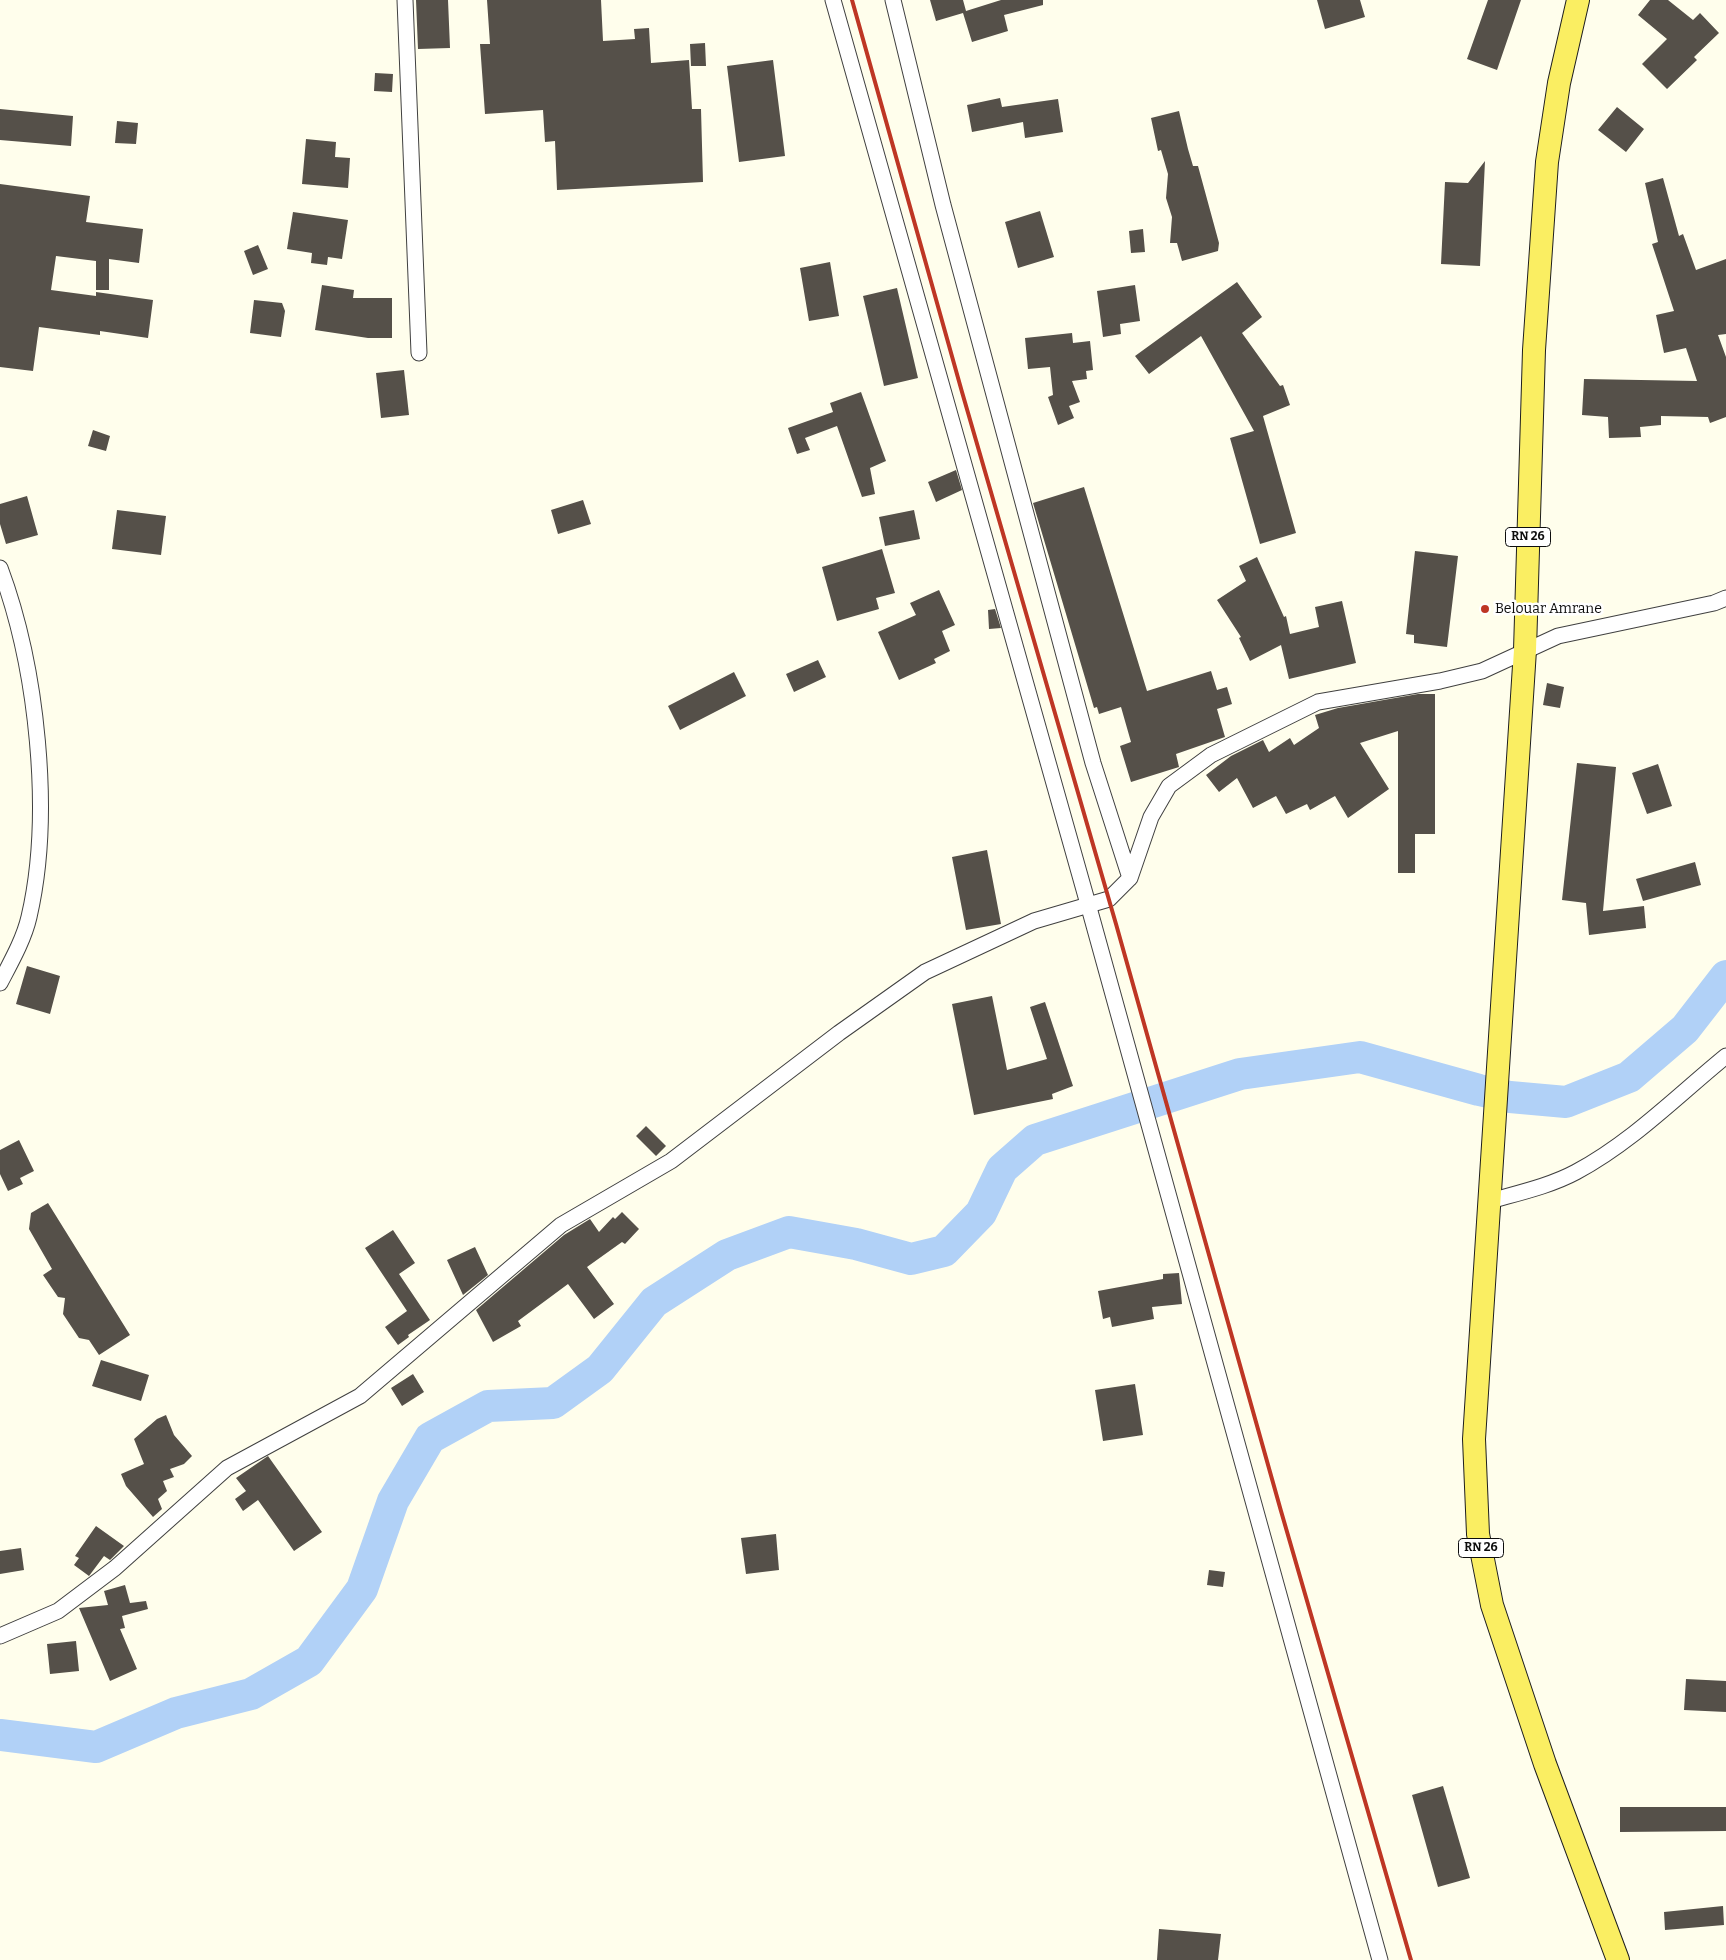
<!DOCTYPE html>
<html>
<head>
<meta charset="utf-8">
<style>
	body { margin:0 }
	canvas { display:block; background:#fffeec }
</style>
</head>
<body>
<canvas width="1726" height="1960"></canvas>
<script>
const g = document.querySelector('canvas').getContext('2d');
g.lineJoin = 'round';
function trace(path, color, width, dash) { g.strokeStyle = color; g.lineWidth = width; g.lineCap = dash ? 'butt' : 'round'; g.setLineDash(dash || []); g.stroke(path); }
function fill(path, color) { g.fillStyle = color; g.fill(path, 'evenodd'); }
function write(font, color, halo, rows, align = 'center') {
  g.font = font + ' Bitter,serif'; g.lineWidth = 5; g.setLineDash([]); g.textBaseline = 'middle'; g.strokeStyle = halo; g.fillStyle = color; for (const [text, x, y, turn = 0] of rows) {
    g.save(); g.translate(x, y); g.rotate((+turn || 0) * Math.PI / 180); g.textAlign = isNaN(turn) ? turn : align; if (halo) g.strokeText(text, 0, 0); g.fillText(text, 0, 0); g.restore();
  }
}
trace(new Path2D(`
	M0 1735 96 1747 176 1713 251 1694 309 1661 362 1589 393 1501 430 1438 488 1406 553 1403 600 1369 654 1302 727 1255 789 1232 856 1244 911 1259 944 1251 981 1213 1002 1169 1035 1140 1240 1074 1360 1057 1479 1090 1510 1097 1566 1102 1629 1077 1685 1029 1726 976`), '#b1d1f7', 32);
fill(new Path2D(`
	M416 0H448L450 48 418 49Z
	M487 0H601L603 41 635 39 634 29 649 28 651 63 689 60 692 109H701L703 182 557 190 555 141 545 142 543 110 485 114 480 44H490Z
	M930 0H963L966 11 1001 0H1043V5L1004 15 1008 31 972 42 963 13 936 21Z
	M1317 0H1360L1365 17 1325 29Z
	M1488 0H1521L1497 70 1467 59Z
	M1650 0H1668L1693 20 1700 13 1719 33 1694 57 1697 60 1667 89 1642 64 1667 39 1638 15Z
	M705 43 706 66H691L690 44Z
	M773 60 785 156 739 162 727 66Z
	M375 73 393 74 392 92 374 91Z
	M1000 98 1002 107 1058 99 1063 132 1025 138 1023 122 972 132 967 105Z
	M1617 107 1644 129 1626 152 1598 130Z
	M0 109 73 116 71 146 0 140Z
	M1179 111 1188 149 1193 166H1198L1219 243 1218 251 1182 261 1177 243H1170L1172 217 1166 198 1168 174 1161 150 1158 151 1151 118Z
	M117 121 138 123 136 144 115 143Z
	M306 139 336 142 335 157 350 158 348 188 302 184Z
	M1485 161 1480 266 1441 264 1445 182 1468 183Z
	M1663 178 1679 236 1683 234 1696 270 1726 259V334L1718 335 1726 357V417L1710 423 1708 417 1661 416V425L1640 427 1641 437 1609 438 1608 417 1582 415 1584 379 1697 381 1686 348 1664 353 1656 315 1674 311 1652 244 1658 242 1645 183Z
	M0 184 90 196 86 222 143 229 139 263 109 259V290H96V261L56 256 51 290 96 296V292L153 300 148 338 100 331V335L39 327 33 371 0 367Z
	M1040 211 1054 257 1018 268 1005 222Z
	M293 212 348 220 342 259 328 257 327 265 311 263 312 253 287 249Z
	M1143 229 1145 252 1131 253 1129 231Z
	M258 245 268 269 253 275 244 251Z
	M830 262 839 316 809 321 800 268Z
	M1237 282 1262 317 1242 333 1280 386 1283 385 1290 405 1263 416 1296 533 1260 544 1230 438 1254 431 1201 336 1149 374 1135 356Z
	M322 285 354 290 353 298H392V338H368L315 330Z
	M1135 285 1140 321 1120 324 1121 334 1103 337 1097 291Z
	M897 288 918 378 884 386 863 296Z
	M254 300 282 303 285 311 281 337 250 333Z
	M1072 333 1073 343 1090 341 1093 370 1086 371 1087 379 1072 381 1080 402 1069 406 1074 418 1058 425 1048 397 1053 395 1050 367 1028 369 1025 338Z
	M404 370 409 415 381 418 376 373Z
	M861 392 886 461 870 468 875 494 862 497 837 426 805 438 810 450 797 454 788 428 833 412 830 403Z
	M93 430 110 436 106 451 88 446Z
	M956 470 962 490 936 502 928 482Z
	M1084 487 1147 691 1211 671 1217 690 1227 687 1232 704 1217 709 1225 737 1176 754 1179 767 1131 782 1120 746 1131 742 1121 707 1099 714 1097 707 1094 708 1033 503Z
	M27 496 38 535 6 544 0 524V504Z
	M583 500 591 524 558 534 551 510Z
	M117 510 166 516 161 555 112 549Z
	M914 510 920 539 885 546 879 517Z
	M882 549 895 593 876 598 879 609 837 621 822 567Z
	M1415 551 1458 556 1447 647 1414 643V635L1406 634Z
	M1257 557 1284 617 1286 616 1290 634 1319 627 1315 607 1342 601 1356 663 1289 679 1281 645 1250 661 1239 638 1241 637 1217 600 1246 581 1239 566Z
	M939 590 955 625 942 631 950 651 934 659 936 663 899 680 878 632 916 615 910 603Z
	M995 609 1001 628 989 629 988 610Z
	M818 660 826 677 794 692 786 674Z
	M734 672 746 696 680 730 668 706Z
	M1547 683 1564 687 1560 708 1543 705Z
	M1418 694H1435V834H1415V873H1398V731L1360 743 1389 789 1348 818 1335 796 1310 810 1307 804 1286 814 1276 796 1253 808 1237 778 1219 792 1206 775 1231 756 1263 740 1269 752 1290 738 1294 745 1319 728 1315 715 1338 708Z
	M1577 763 1616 767 1603 911 1644 906 1646 928 1589 935 1586 903 1562 900Z
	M1658 764 1672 806 1647 814 1632 773Z
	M987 850 1001 924 966 930 952 857Z
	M1695 862 1701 885 1643 901 1636 879Z
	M27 966 60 976 50 1014 16 1004Z
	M992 996 1007 1070 1047 1059 1030 1007 1045 1002 1073 1086 1052 1094 1053 1099 974 1115 952 1004Z
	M646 1126 666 1146 656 1156 636 1136Z
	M19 1140 34 1171 20 1178 23 1184 8 1191 0 1174V1150Z
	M48 1203 130 1335 99 1355 89 1340 79 1338 63 1314 65 1298 58 1297 43 1275 52 1269 29 1229 31 1213Z
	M622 1212 639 1229 625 1244 622 1242 587 1267 614 1304 594 1319 568 1284 518 1321 521 1326 493 1342 476 1310 564 1235 590 1219 599 1232 613 1217 615 1219Z
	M393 1230 415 1263 399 1274 430 1320 408 1335 409 1337 398 1345 385 1327 407 1311 365 1248Z
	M475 1247 488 1275 463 1295 447 1260Z
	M1179 1273 1182 1304 1152 1307 1154 1319 1112 1327 1110 1317 1103 1319 1098 1291 1163 1279V1274Z
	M101 1360 149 1375 141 1401 92 1386Z
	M413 1374 424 1392 402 1406 391 1388Z
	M1135 1384 1143 1435 1103 1441 1095 1390Z
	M166 1415 174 1435 192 1456 184 1464 170 1469 174 1477 163 1481 167 1491 158 1499 162 1509 153 1517 126 1486 121 1474 144 1464 134 1439 157 1419Z
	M268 1456 322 1532 294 1551 258 1500 243 1511 235 1499 246 1491 236 1478Z
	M96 1526 124 1546 110 1560 104 1556 89 1576 74 1565 79 1558 75 1556Z
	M776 1534 779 1570 746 1574 741 1538Z
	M21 1548 24 1570 0 1574V1551Z
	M1209 1570 1225 1572 1223 1587 1207 1585Z
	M125 1585 130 1603 146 1601 148 1609 122 1616 125 1628 120 1629 137 1669 110 1681 79 1608 108 1605 104 1591Z
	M76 1641 79 1671 50 1674 47 1644Z
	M1686 1679 1726 1681V1712L1684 1710Z
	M1443 1786 1470 1878 1438 1887 1412 1795Z
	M1620 1807H1726V1831L1620 1832Z
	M1723 1906 1724 1925 1665 1930 1664 1912Z
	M1159 1929 1221 1934 1218 1960H1157Z`), '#555049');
const street = new Path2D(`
	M405 0 419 353
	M833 0 1088 904 1380 1960
	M893 0 943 205 1093 763 1130 878
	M0 568C37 667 53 814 29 917 24 939 11 962 0 983
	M1490 1201C1518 1193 1550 1186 1576 1172 1632 1142 1677 1096 1726 1056
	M0 1636 58 1611 115 1568 227 1468 360 1396 561 1225 671 1161 839 1033 925 972 1034 921 1109 899 1130 878 1151 817 1169 786 1211 755 1318 702 1440 681 1482 671 1558 636 1714 603 1726 598`);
const primary = new Path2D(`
	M1578 0 1559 83 1547 162 1534 350 1525 650 1474 1439 1478 1534 1492 1605 1545 1764 1618 1960`);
trace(street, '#404040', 17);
trace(primary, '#1e1e1e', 24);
trace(street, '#fff', 15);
trace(primary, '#faee62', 22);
trace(new Path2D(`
	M852 0 962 392 1116 924 1281 1511 1411 1960`), '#be3624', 4);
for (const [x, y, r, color] of [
	[1485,609,5,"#be3624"]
]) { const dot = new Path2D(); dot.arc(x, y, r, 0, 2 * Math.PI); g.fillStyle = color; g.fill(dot); trace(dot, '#fff', 2); }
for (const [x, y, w] of [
	[1528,537,45],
	[1481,1548,45]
]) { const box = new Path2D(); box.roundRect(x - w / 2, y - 9.5, w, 19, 4); g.fillStyle = '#fff'; g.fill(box); trace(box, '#0d0d0d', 1); }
write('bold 12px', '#0d0d0d', null, [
	["RN 26",1528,537],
	["RN 26",1481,1548]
]);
write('14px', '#0d0d0d', '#fff', [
	["Belouar Amrane",1495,609]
], 'left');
</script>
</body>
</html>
